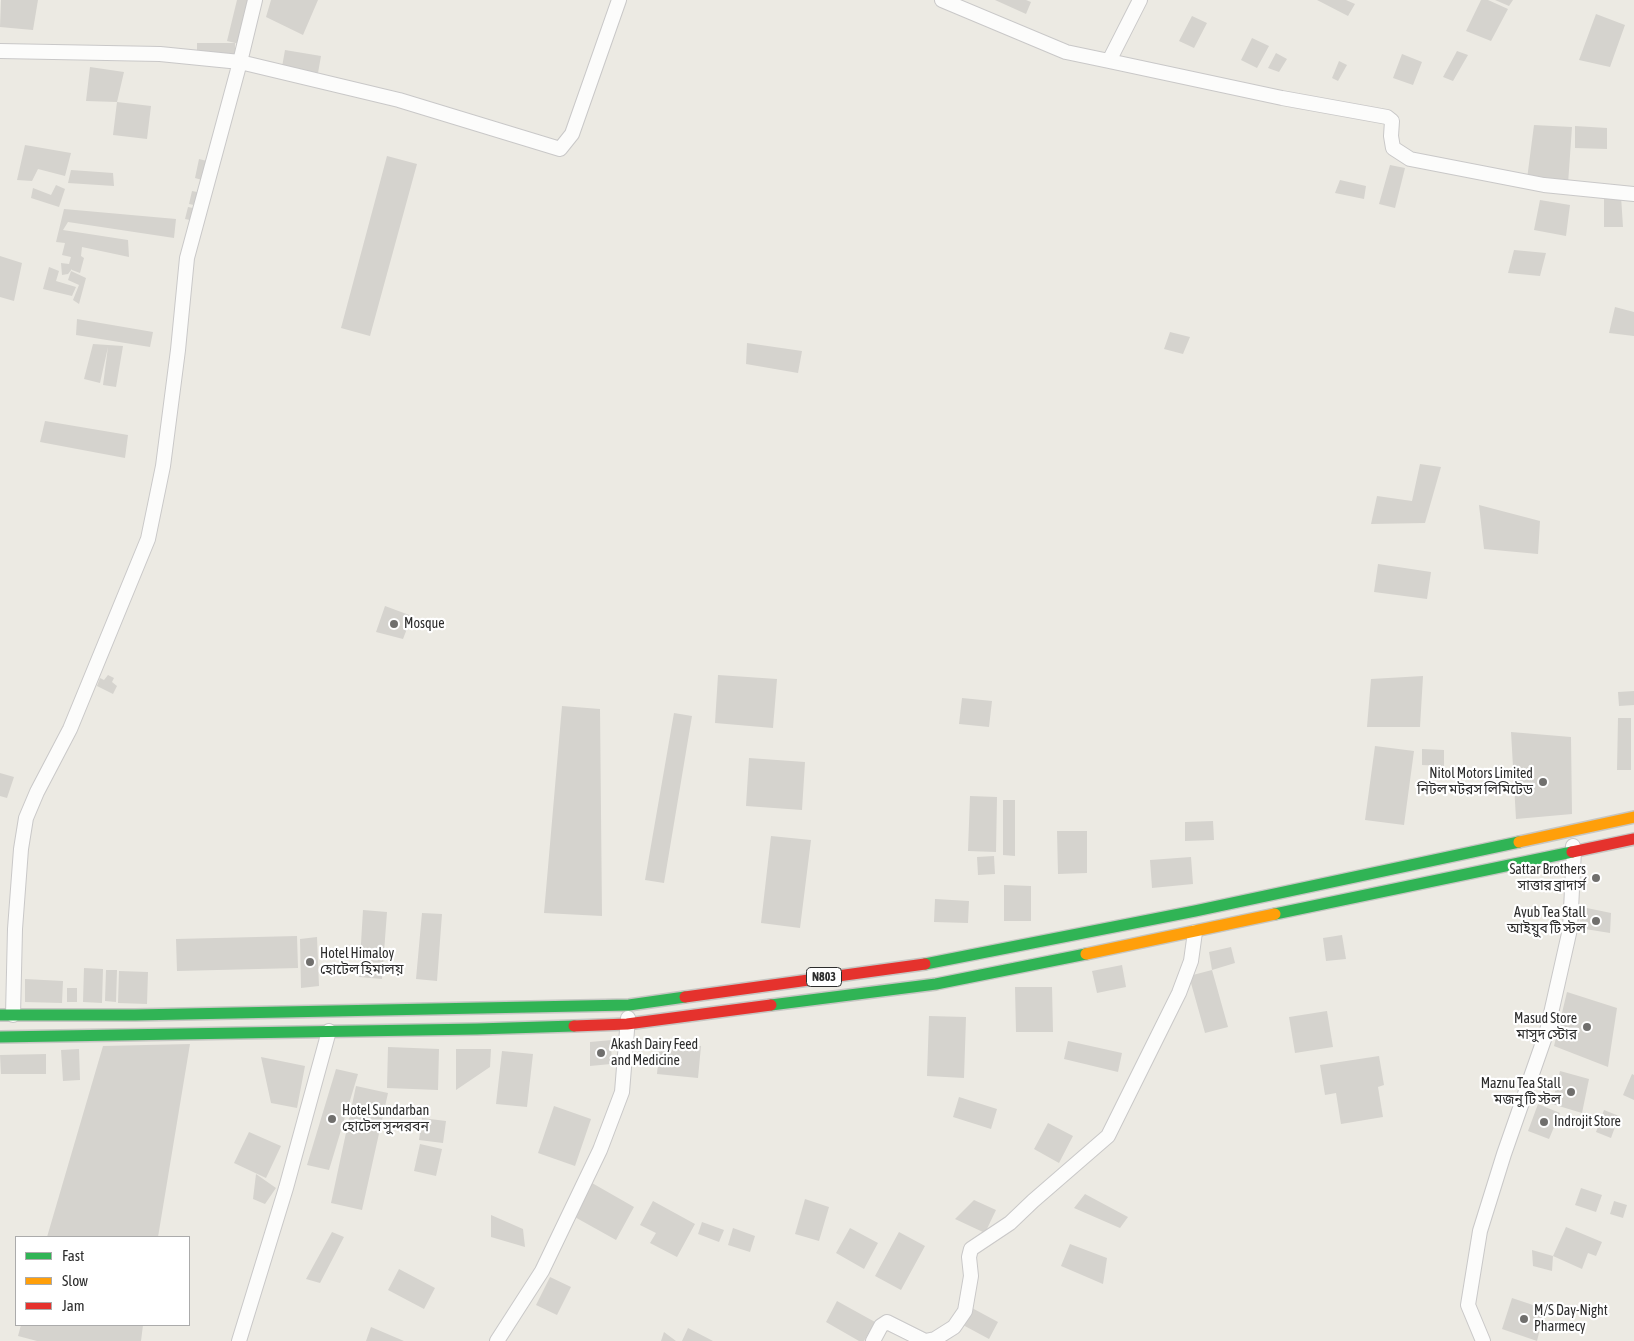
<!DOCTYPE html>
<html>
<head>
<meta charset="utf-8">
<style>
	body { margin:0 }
	#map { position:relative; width:1634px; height:1341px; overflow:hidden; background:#eceae3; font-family:"Asap Condensed",sans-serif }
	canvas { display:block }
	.legend { position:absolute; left:15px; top:1236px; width:175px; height:90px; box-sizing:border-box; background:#fff; border:1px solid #ababab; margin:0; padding:6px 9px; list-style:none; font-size:15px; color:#2d2d2d }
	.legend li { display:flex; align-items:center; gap:10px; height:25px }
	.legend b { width:25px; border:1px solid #ababab }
</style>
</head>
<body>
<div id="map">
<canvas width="1634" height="1341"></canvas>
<ul class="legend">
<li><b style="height:6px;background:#30b455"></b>Fast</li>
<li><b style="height:6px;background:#ff9f0a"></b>Slow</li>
<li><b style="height:6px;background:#e5322d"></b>Jam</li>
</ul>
</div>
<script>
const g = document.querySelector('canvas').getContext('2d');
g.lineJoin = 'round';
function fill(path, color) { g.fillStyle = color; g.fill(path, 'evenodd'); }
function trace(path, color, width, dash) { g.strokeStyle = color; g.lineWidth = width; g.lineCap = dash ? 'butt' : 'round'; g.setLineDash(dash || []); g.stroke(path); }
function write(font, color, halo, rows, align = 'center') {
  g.font = font + ' "Asap Condensed","Noto Sans Bengali",sans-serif'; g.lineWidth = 4.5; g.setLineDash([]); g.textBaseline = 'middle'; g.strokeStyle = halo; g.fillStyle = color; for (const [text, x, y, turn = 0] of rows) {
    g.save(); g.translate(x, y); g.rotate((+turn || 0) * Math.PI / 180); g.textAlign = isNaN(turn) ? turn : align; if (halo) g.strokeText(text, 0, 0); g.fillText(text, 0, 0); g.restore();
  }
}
fill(new Path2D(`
	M1 0H38L33 30 0 27Z
	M237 0H251L241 44 235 43V55L197 56V43H235L227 41Z
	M271 0H318L303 35 266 17Z
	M995 0H1026L1031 2 1026 14Z
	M1317 0H1346L1355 4 1348 16Z
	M1481 0H1488L1508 9 1491 41 1466 31Z
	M1495 0H1513L1509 6Z
	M1596 14 1625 25 1610 67 1579 60Z
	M1192 16 1207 23 1194 48 1179 41Z
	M1252 38 1269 46 1257 68 1241 60Z
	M285 50 321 56 318 73 282 67Z
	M1457 51 1468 55 1453 81 1443 77Z
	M1276 53 1287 59 1279 72 1268 68Z
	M1402 54 1422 62 1413 85 1393 78Z
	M1339 61 1347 65 1338 81 1332 78Z
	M90 67 124 72 117 102 86 101Z
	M117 102 151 106 147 139 113 135Z
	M1534 125 1572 127 1568 184 1527 179Z
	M1575 126 1607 128V149L1575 148Z
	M25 145 71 153 65 176 38 169 32 181 17 180Z
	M387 156 417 164 370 336 341 328Z
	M199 159 207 161 202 180 195 178Z
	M1390 165 1405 168 1395 208 1379 204Z
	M71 170 113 173 114 186 68 183Z
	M1340 180 1366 186 1364 199 1335 193Z
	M56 185 65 189 59 207 31 198 33 188 51 195Z
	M192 191 202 193 199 206 189 204Z
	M1604 195 1621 196 1623 227H1604Z
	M1540 200 1570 205 1566 236 1534 230Z
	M188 207 198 209 195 221 185 219Z
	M64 209 176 219 174 238 68 222 63 230 128 240 129 257 82 247 81 256 84 258 80 273 72 270V269L68 274 62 275 61 263 69 264 71 257 62 255 65 243 56 242Z
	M1514 250 1546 253 1540 276 1508 273Z
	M0 256 22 263 14 301 0 297Z
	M49 267 59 271 56 281 76 287 72 296 43 289Z
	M71 271 86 278 79 304 73 300 79 285 68 280Z
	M1615 307 1634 312V336L1609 333Z
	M77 319 153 332 150 347 76 335Z
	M1170 332 1190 337 1183 354 1164 349Z
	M747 343 802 351 798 373 746 364Z
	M93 344 123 346 116 387 103 385 108 347 100 383 84 379Z
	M45 421 128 435 125 458 40 442Z
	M1420 464 1441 467 1425 523 1371 524 1377 496 1412 501Z
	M1479 505 1540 521 1538 554 1484 549Z
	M1378 564 1431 572 1427 599 1374 592Z
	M385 606 412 616 403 639 376 632Z
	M108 675 114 678 112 682 117 686 113 694 97 686 100 678 104 680Z
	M718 675 777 679 773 728 715 723Z
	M1423 676 1420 727H1367L1371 679Z
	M1634 691V705L1619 706 1618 692Z
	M962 698 992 701 989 727 959 724Z
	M562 706 600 709 602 916 544 913Z
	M674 713 692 716 664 883 645 880Z
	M1618 718H1631V770H1617Z
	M1511 732 1571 737 1572 814 1516 819Z
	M1375 746 1414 751 1404 825 1365 820Z
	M1422 749 1444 750V766L1422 765Z
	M749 758 805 762 802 810 746 806Z
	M0 773 14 777 7 798 0 796Z
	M970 796 997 797 996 852 968 851Z
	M1003 800H1015V856L1003 855Z
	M1213 821 1214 840 1185 841V822Z
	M1057 831H1087V873L1058 874Z
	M771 836 811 840 800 928 761 923Z
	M994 856 995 874 978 875 977 857Z
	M1191 857 1193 884 1152 888 1150 860Z
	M1004 885 1031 886V921H1004Z
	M935 899 969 901 968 923 934 922Z
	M1582 907 1611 913 1610 933 1579 928Z
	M363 910 387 912 382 979 359 977Z
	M422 913 442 914 437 981 416 979Z
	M1342 935 1346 959 1326 961 1323 938Z
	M297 936 298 968 177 971 176 939Z
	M317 937 319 986 301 988 300 939Z
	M1231 947 1235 963 1212 970 1209 952Z
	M1122 965 1126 987 1097 993 1092 971Z
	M84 968 103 969 102 1003 83 1002Z
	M106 970H117L116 1002 105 1001Z
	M1212 970 1228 1027 1205 1033 1189 976Z
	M119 971 148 972 147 1004 118 1003Z
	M25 979 63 981 62 1003 25 1002Z
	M1015 987H1052L1053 1032H1016Z
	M67 988H77V1002H67Z
	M1567 992 1617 1008 1608 1067 1554 1046Z
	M1327 1011 1333 1047 1295 1053 1289 1017Z
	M929 1016 966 1017 964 1078 927 1076Z
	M612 1040 611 1064 590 1066V1042Z
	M1068 1041 1122 1053 1118 1072 1064 1059Z
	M660 1042 701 1046 698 1078 657 1074Z
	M190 1044 158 1237H47L103 1046Z
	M388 1047 439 1049 438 1090 387 1088Z
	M79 1049 80 1080 63 1081 61 1050Z
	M456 1049H491L490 1067 456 1090Z
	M502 1051 533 1054 527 1107 496 1104Z
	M46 1054V1074H1L0 1055Z
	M1379 1056 1384 1085 1378 1087 1383 1117 1341 1124 1336 1093 1325 1095 1320 1065Z
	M261 1057 305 1066 297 1108 271 1103Z
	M336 1069 358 1074 329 1170 307 1165Z
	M1560 1071 1589 1079 1582 1113 1552 1104Z
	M1632 1074 1634 1075V1100L1623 1095Z
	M356 1086 388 1093 362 1210 331 1203Z
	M959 1097 997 1109 991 1129 953 1117Z
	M1538 1104 1560 1113 1549 1139 1528 1131Z
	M554 1106 591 1119 575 1166 538 1153Z
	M1604 1110 1619 1116 1611 1138 1596 1132Z
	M422 1118 446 1121 443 1143 419 1140Z
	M1048 1123 1073 1136 1059 1163 1034 1149Z
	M249 1132 281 1146 266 1178 234 1163Z
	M420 1144 442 1149 436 1176 414 1171Z
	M256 1174 276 1188 265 1204 253 1199Z
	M592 1183 634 1207 616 1240 573 1216Z
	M1581 1188 1602 1195 1596 1212 1575 1205Z
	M1085 1194 1128 1217 1120 1228 1074 1208Z
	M805 1199 829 1207 819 1241 795 1234Z
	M974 1200 996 1210 985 1233 955 1219Z
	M653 1201 695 1224 677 1257 650 1243 656 1233 640 1225Z
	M1614 1201 1627 1205 1623 1218 1610 1214Z
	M491 1215 523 1229 525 1247 491 1237Z
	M702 1222 724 1230 719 1242 698 1234Z
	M1566 1227 1602 1242 1596 1256 1588 1253 1582 1269 1553 1256Z
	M733 1228 755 1236 750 1252 728 1245Z
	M850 1228 878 1243 864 1269 836 1253Z
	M332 1232 344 1237 320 1283 306 1279Z
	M899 1232 925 1246 901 1290 875 1276Z
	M1070 1244 1107 1258 1103 1284 1061 1266Z
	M1532 1250 1553 1256 1552 1271 1533 1266Z
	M399 1269 435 1288 424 1309 388 1290Z
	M550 1277 571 1287 557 1315 536 1305Z
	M1512 1298 1545 1309 1537 1341 1502 1329Z
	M837 1301 875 1322 864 1341H859L826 1322Z
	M972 1308 998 1322 989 1339 963 1325Z
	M21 1325H143L141 1341H37L18 1336Z
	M371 1327 404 1341H366Z
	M688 1328 713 1341H682Z
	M664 1332 676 1341H661Z`), '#d5d3ce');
const street = new Path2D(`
	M942 0 1066 52 1109 61 1140 0
	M0 51 160 54 240 62 255 0
	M1109 61 1282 98 1387 117 1392 121 1391 136 1393 148 1410 159 1544 185 1634 194
	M13 1015 15 929 21 849 26 818 37 792 70 729 148 539 163 466 178 350 187 258 240 62 399 100 560 149 572 134 619 0
	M239 1341 286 1188 329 1031
	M497 1341 542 1271 600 1150 622 1092 628 1018
	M873 1341 881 1326 887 1322 925 1341 935 1339 954 1327 965 1311 971 1276 969 1257 971 1249 1010 1223 1033 1201 1108 1136 1179 993 1191 961 1195 932
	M1483 1341 1468 1305 1480 1231 1504 1154 1547 1031 1570 929 1574 850 1573 846`);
const fast = new Path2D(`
	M1275 914 1572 852
	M925 964 1195 911 1519 842
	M771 1005 936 984 1086 954
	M0 1015H135L629 1005 685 997
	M0 1037 477 1029 574 1026`);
const slow = new Path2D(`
	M1519 842 1634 817
	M1086 954 1275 914`);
const jam = new Path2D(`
	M1572 852 1634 839
	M685 997 925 964
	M574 1026 627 1024 771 1005`);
trace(street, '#c9c8c8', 16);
trace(fast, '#c6c6c3', 14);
trace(slow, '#c6c6c3', 14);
trace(jam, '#c6c6c3', 14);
trace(street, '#fcfcfb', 14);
trace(fast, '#30b455', 11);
trace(slow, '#ff9f0a', 11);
trace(jam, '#e5322d', 11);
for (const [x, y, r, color] of [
	[394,624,5,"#706f6d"],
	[1543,782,5,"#706f6d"],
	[1596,878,5,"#706f6d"],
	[1596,921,5,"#706f6d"],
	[310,962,5,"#706f6d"],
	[1587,1027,5,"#706f6d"],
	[601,1053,5,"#706f6d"],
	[1571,1092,5,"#706f6d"],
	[332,1119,5,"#706f6d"],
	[1544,1122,5,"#706f6d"],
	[1524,1319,5,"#706f6d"]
]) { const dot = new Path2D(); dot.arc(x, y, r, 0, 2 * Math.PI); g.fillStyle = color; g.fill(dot); trace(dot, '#fff', 2); }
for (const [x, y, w] of [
	[824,977,35]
]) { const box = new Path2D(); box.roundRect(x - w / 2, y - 9.5, w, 19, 4); g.fillStyle = '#fff'; g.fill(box); trace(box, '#2d2d2d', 1); }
write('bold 12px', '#2d2d2d', null, [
	["N803",824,977]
]);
write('14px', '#2d2d2d', '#fff', [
	["Mosque",404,624],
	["Nitol Motors Limited",1533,774,"right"],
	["নিটল মটরস লিমিটেড",1533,790,"right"],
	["Sattar Brothers",1586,870,"right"],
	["সাত্তার ব্রাদার্স",1586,886,"right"],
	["Ayub Tea Stall",1586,913,"right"],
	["আইয়ুব টি স্টল",1586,929,"right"],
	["Hotel Himaloy",320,954],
	["হোটেল হিমালয়",320,970],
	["Masud Store",1577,1019,"right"],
	["মাসুদ স্টোর",1577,1035,"right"],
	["Akash Dairy Feed",611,1045],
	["and Medicine",611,1061],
	["Maznu Tea Stall",1561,1084,"right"],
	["মজনু টি স্টল",1561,1100,"right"],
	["Hotel Sundarban",342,1111],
	["হোটেল সুন্দরবন",342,1127],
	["Indrojit Store",1554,1122],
	["M/S Day-Night",1534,1311],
	["Pharmecy",1534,1327]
], 'left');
</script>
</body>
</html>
